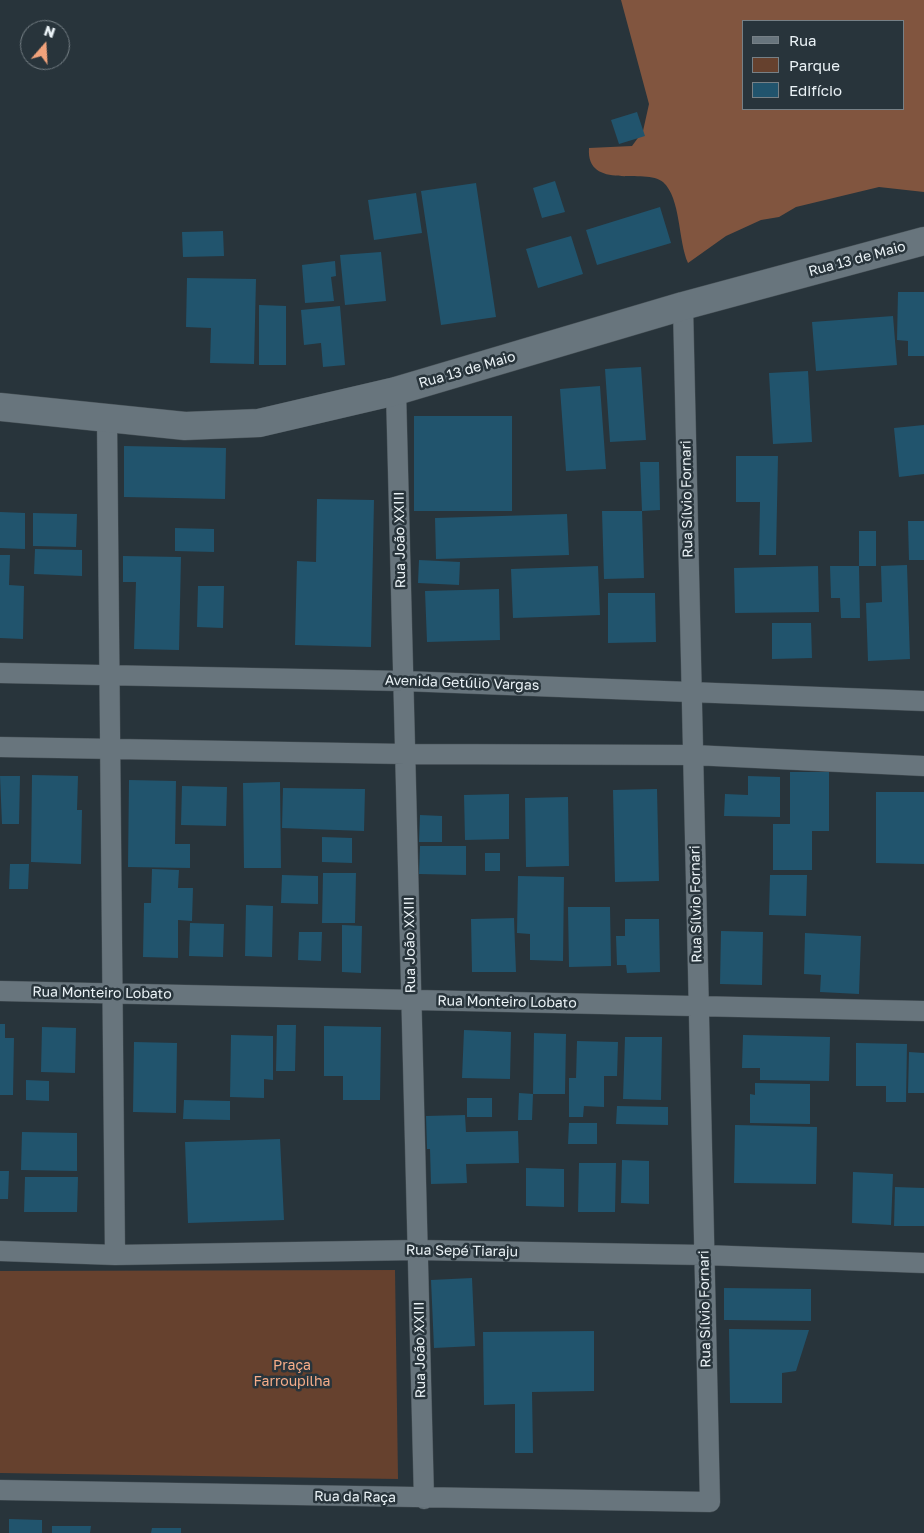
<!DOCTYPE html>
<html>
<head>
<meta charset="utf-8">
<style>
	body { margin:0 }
	#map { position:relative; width:924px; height:1533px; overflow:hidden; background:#28343b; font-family:"Golos Text",sans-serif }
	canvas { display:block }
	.legend { position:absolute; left:742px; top:20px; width:162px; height:90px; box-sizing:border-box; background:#28343b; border:1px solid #768086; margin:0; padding:6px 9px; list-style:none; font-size:15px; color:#eaf2f6 }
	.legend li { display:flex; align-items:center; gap:10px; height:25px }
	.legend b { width:25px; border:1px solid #768086 }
	.north { position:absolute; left:20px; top:20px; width:50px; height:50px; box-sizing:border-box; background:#28343b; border:1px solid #768086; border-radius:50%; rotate:19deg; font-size:14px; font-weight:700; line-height:20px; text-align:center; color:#eaf2f6 }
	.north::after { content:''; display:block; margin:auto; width:18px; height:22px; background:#f1a27b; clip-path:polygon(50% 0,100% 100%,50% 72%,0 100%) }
</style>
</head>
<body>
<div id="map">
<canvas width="924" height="1533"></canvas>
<ul class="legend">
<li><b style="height:6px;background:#68757d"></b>Rua</li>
<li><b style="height:14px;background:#66412e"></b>Parque</li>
<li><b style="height:14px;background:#21546d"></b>Edifício</li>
</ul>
<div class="north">N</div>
</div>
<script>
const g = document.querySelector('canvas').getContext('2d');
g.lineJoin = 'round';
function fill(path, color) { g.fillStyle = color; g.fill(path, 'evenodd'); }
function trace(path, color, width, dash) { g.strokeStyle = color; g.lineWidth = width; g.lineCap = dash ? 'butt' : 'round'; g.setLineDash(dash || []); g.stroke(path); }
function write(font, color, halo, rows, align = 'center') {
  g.font = font + ' "Golos Text",sans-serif'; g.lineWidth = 5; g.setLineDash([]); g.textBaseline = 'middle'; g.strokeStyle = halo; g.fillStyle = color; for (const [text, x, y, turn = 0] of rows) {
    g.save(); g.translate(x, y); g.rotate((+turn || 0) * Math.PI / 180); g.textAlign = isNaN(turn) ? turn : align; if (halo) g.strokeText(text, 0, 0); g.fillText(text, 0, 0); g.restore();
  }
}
fill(new Path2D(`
	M395 1270 398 1479 0 1473V1271Z`), '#66412e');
fill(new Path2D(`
	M621 0H924V192L879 187 796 207 779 217 761 220 726 236 688 263C678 241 681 198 663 182 646 167 586 192 589 148L632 146 643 131 649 104ZM743 21H903V109H743Z`), '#81553f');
fill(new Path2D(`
	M637 112 645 136 619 144 611 120Z
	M555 181 565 212 542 218 533 188Z
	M476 183 496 317 441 325 421 191Z
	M416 193 422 233 374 240 368 200Z
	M660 207 671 243 597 265 586 230Z
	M223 231 224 256 183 257 182 232Z
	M571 236 583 274 538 288 526 249Z
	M381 252 386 301 345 305 340 255Z
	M335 261 336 276 331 277 334 301 305 303 302 265Z
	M187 278 256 279 254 364 210 363 211 328 186 327Z
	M898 292H924V356H908V341L897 340Z
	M259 305 286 306V365H259Z
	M340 306 345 365 323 367 321 343 304 345 301 310Z
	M893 316 897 365 816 371 812 322Z
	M641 367 646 440 610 442 605 369Z
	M808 371 812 442 773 444 769 373Z
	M600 386 606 469 566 471 560 389Z
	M414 416H512V511H414Z
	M924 425V474L899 477 894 428Z
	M124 446 226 448 225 499 124 497Z
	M736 456H778L776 555H759L760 502H736Z
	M640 462H659L660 510 642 511 644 578 604 579 602 511H642Z
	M317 499 374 500 371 647 295 645 297 561 316 562Z
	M0 512 25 513V549L0 548Z
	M33 513 77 514 76 547 33 546Z
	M567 514 569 555 436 559 435 518Z
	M908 521H924V560H909Z
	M175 528 214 529V552L175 551Z
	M859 531H876V566H859Z
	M35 549 82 550V576L34 574Z
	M0 555H10L9 585 24 586 23 639 0 638Z
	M123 556 181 557 179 650 134 649 136 582H123Z
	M419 560 460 562 459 585 418 583Z
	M907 565 910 659 868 661 866 603 882 602 881 566Z
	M598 566 600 615 513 618 511 569Z
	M818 566 819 612 735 613 734 568Z
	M830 566H859L860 618H841L840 598H831Z
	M198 586H224L223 628 197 627Z
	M499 589 500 640 427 642 425 591Z
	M608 593H655L656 642 608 643Z
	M772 623H811L812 658 772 659Z
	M790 772H829V831H812V870H773V824H790Z
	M32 775 78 776 77 810H82L81 864 31 862Z
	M0 776H20L19 824H2Z
	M748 776 780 777V817L724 816 725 794 748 795Z
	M129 780 176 781 175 844H190V868L128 867Z
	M280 782 281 868H244L243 783Z
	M182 786 227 787 226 826 181 825Z
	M283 788 365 789 364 831 282 828Z
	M657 789 659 881 615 882 613 790Z
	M876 792H924V864L876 863Z
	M509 794V839L465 840 464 795Z
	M568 797 569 866 526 867 525 798Z
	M420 815 442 816V842H419Z
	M322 837 352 838V863L322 862Z
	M420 846H466V875L419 874Z
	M485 853H500V871H485Z
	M10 864H29L28 889H9Z
	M152 869 179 870 178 888H193L192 921 178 920V958L143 957 144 903H151Z
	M323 873H356L355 923H322Z
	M282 875 318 876V904L281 903Z
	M770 875H807L806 916 769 915Z
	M518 876 564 877 563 961 530 960V934L517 933Z
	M246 905 273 906 272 957 245 956Z
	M568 907H610L611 966 569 967Z
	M514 918 516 972H472L471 919Z
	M625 919H659L660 972 627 973 626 965H617L616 936H625Z
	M190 923 224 924 223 957 189 956Z
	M342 925 362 926 361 973 342 972Z
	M721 931 763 932 762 985 720 984Z
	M299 932H322L321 961 298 960Z
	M805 933 861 936 859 994 820 992 821 975 804 974Z
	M0 1024H5V1038H14L13 1095H0Z
	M277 1025H296L295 1071H276Z
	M324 1026 381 1027 380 1100H343V1076H324Z
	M42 1027 76 1028 75 1073 41 1072Z
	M464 1030 511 1032 510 1079 462 1078Z
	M534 1033 566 1034 565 1094H533Z
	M231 1035 273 1036V1080L264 1079V1098L230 1097Z
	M743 1035 830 1037 829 1081 760 1080V1068H742Z
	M625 1037H662L661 1100 623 1099Z
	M577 1041 618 1042 617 1076H604V1107L584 1106 583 1117H569V1078H576Z
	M134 1042 177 1043 176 1113 133 1112Z
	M856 1043 907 1044 906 1102H886V1086H856Z
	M909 1052 924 1053V1093H908Z
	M26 1080 49 1081V1101L26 1100Z
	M755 1083 810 1084V1124L750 1123V1094L755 1095Z
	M519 1093 533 1094 532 1120H518Z
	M467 1098H492V1117H467Z
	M184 1100 230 1101V1120L183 1119Z
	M617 1106 668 1107V1125L616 1124Z
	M465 1115 466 1132 518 1131 519 1163 466 1164 467 1183 431 1184 430 1149H427L426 1116Z
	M569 1123H597V1144H568Z
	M735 1125 817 1127 816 1184 734 1183Z
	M22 1132 77 1133V1171L21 1170Z
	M280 1139 284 1220 188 1223 185 1142Z
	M622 1160 649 1161V1204L621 1203Z
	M579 1163H616L615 1212H578Z
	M526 1168 564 1169V1207L526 1206Z
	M0 1171H9L8 1199H0Z
	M853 1172 893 1174 891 1225 852 1223Z
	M25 1177H78L77 1212H24Z
	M895 1187 924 1188V1226H894Z
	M472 1278 475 1346 434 1348 431 1280Z
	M724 1288 811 1289V1321L724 1320Z
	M729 1329 809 1330 796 1371 782 1373V1403H730Z
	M594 1331V1391L532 1392 533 1453H515V1404L484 1405 483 1332Z
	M9 1519 42 1520V1533H9Z
	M52 1526H91L90 1533H52Z
	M152 1528H181V1533H151Z`), '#21546d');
const minor = new Path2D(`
	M396 391 424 1499
	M107 418 115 1255
	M0 673 403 681 924 701
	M0 747 405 754 693 755 924 766
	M0 991 924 1011
	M0 1251 115 1255 417 1250 704 1255 924 1263
	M0 1490 710 1502 683 306`);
const secondary = new Path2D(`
	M0 407 185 426 259 423 396 391 683 306 924 241`);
trace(minor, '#454f55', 21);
trace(secondary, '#454f55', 29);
trace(minor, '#68757d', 20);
trace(secondary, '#68757d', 28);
write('14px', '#eaf2f6', '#28343b', [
	["Rua 13 de Maio",857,259,-15],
	["Rua 13 de Maio",467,370,-16],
	["Rua Sílvio Fornari",687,499,-91],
	["Rua João XXIII",400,540,-91],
	["Avenida Getúlio Vargas",462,683,2],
	["Rua Sílvio Fornari",696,904,-91],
	["Rua João XXIII",410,945,-91],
	["Rua Monteiro Lobato",102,993,1],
	["Rua Monteiro Lobato",507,1002,1],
	["Rua Sepé Tiaraju",462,1251,1],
	["Rua Sílvio Fornari",705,1309,-91],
	["Rua João XXIII",420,1350,-91],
	["Rua da Raça",355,1497,1]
]);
write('14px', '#f6ad89', '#28343b', [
	["Praça",292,1366],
	["Farroupilha",292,1382]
]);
</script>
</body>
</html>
